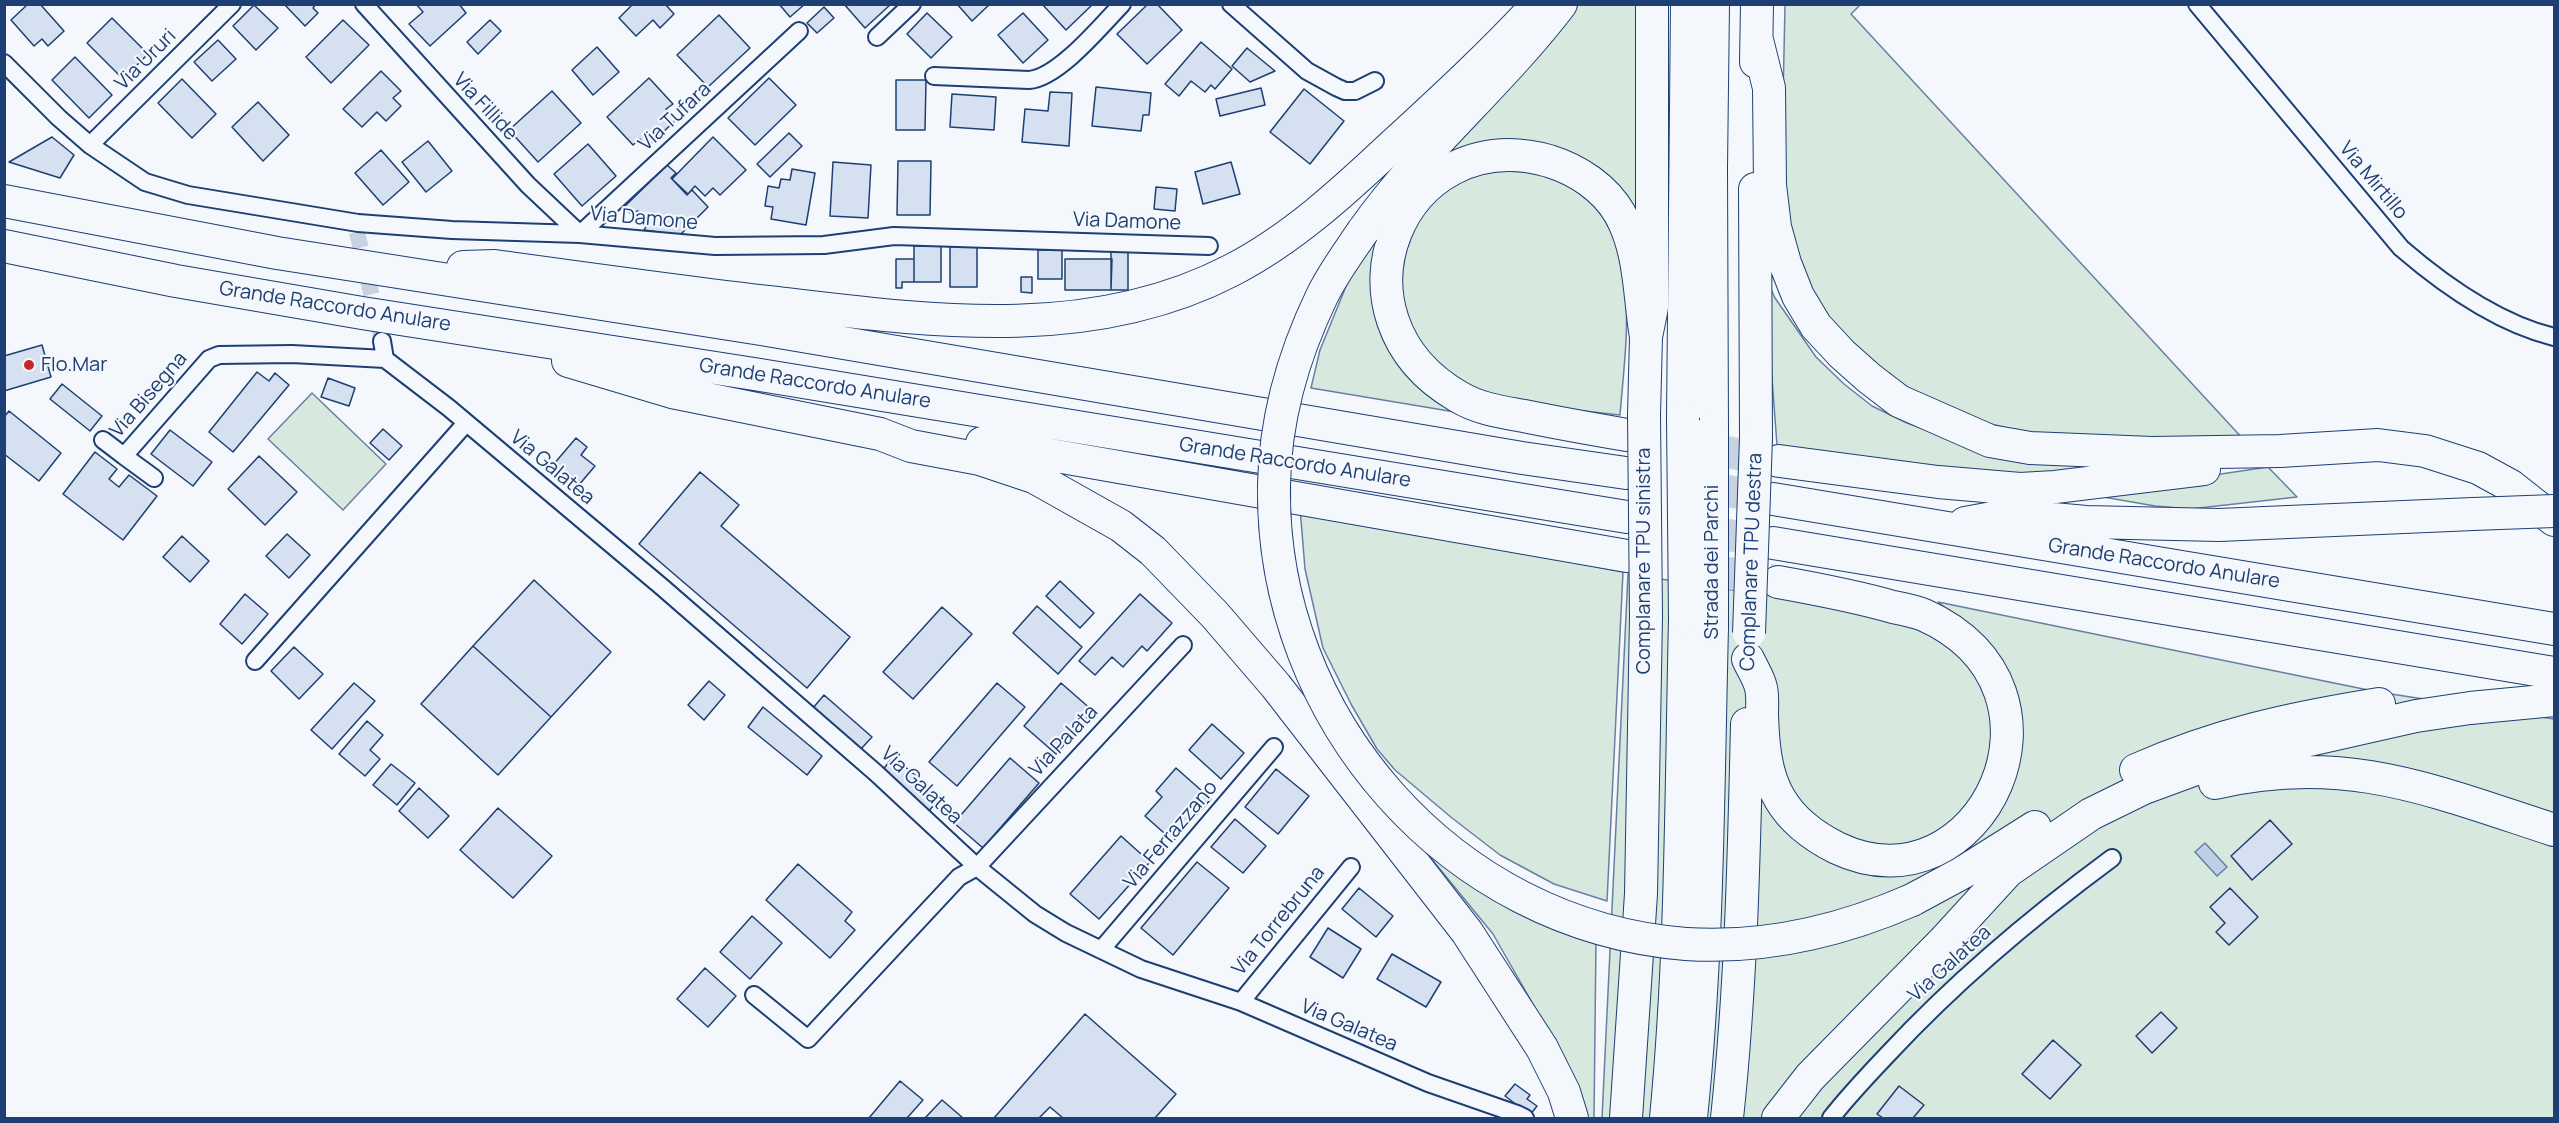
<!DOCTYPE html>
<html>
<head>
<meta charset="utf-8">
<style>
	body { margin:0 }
	#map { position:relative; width:2559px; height:1123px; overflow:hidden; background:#f4f7fb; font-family:Manrope,sans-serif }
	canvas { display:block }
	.frame { position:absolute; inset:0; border:6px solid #1d3f73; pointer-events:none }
</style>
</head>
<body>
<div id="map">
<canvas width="2559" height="1123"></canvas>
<div class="frame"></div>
</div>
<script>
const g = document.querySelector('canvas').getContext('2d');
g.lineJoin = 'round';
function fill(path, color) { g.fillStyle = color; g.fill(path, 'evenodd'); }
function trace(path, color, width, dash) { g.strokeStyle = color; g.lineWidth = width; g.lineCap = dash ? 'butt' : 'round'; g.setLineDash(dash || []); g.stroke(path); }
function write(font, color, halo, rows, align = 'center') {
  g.font = font + ' Manrope,sans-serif'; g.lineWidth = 4.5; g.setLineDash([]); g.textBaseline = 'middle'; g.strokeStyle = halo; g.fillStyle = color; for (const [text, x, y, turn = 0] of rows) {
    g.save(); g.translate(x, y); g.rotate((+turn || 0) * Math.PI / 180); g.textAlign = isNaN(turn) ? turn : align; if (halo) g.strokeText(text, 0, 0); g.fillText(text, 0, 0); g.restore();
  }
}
const green = new Path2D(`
	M1568 5H1636L1638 219 1599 175 1436 168 1377 314 1386 341 1397 360 1414 379 1485 417 1311 388 1320 350 1356 262Z
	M1785 5H1860L1851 14 2244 440 2195 442 2026 433 1956 415 1887 383 1807 297 1781 193Z
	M1526 169C1538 172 1554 174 1565 181 1646 228 1626 337 1620 415L1512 403 1485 397 1438 371 1397 305 1409 231 1443 191 1479 173Z
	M1764 273 1775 298 1816 357 1844 384 1872 406 1907 423 1950 439 2156 465 2037 476 1895 462 1777 445Z
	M312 393 386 464 343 510 268 439Z
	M2268 467 2297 497 2190 509 2155 506 2086 494Z
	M1300 508 1623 572 1607 901 1554 884 1500 855 1452 818 1395 770 1377 749 1351 704 1323 648 1305 569Z
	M1628 574 1967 626 1938 602 2378 692 2554 719V1118H1602Z
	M1412 835 1596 939 1594 1118H1587L1542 1020 1493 934Z`);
fill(green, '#d7e8df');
trace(green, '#687fa3', 1.5);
const water = new Path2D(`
	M2205 843 2227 867 2217 876 2195 852Z`);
fill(water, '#bed0e5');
trace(water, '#687fa3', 1.5);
const building = new Path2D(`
	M28 4H40L64 31 48 46 42 39 34 46 11 20Z
	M284 4H316L313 8 318 13 305 26Z
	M416 4H459L466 13 430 46 409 24 423 12Z
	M633 4H665L674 14 660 28 653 20 636 36 619 18Z
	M779 4H805L790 17Z
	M844 4H891L865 28Z
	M957 4H990L972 21Z
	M1042 4H1093L1066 30Z
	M1148 4H1157L1182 30 1147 64 1117 34Z
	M254 5 278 28 256 50 233 26Z
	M824 7 834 18 817 33 807 23Z
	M927 13 952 37 931 58 907 34Z
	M1023 13 1048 40 1023 63 998 35Z
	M719 15 750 48 708 87 677 55Z
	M112 18 148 54 123 79 87 43Z
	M343 20 369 45 331 83 306 57Z
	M490 20 501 31 478 54 467 42Z
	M218 40 236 59 212 81 194 62Z
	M1201 42 1232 69 1215 89 1211 85 1205 92 1191 81 1179 96 1165 84Z
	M597 47 619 72 593 95 572 70Z
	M1247 48 1275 71 1250 82 1232 66Z
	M75 57 112 95 89 118 52 80Z
	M381 71 401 91 393 98 401 106 386 121 377 112 362 127 343 109Z
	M649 78 673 104 666 109 676 120 647 147 640 139 633 145 607 117Z
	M769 78 796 105 755 145 728 118Z
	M182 79 216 114 192 138 158 103Z
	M896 80H926L925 130H896Z
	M1096 87 1151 93 1149 115H1143L1141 131 1092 126Z
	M1261 88 1265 105 1220 116 1216 99Z
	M1304 89 1344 121 1310 164 1270 132Z
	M552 91 581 123 538 162 509 130Z
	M1050 92 1072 93 1069 146 1022 142 1025 109 1048 111Z
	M952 94 996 97 994 130 950 127Z
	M258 102 289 135 263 161 232 127Z
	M789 133 802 146 770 177 757 164Z
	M52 137 74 155 60 178 9 162Z
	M713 137 746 170 720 195 713 188 705 196 695 186 688 194 672 179Z
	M428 141 452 171 426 192 402 162Z
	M588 144 616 176 582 206 554 174Z
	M381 150 409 182 383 205 355 173Z
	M898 161H931L930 215H897Z
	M833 162 871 165 868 218 830 216Z
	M1231 162 1240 194 1203 204 1195 172Z
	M667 165 676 173 671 178 687 195 692 190 708 207 680 235 644 230 649 221 638 211 630 213 624 207Z
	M792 169 815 173 806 225 771 219 773 207 765 206 768 186 779 188 781 179 790 180Z
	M1156 187 1177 189 1175 211 1154 209Z
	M914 246H941V282H914Z
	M950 246H977V287H950Z
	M1038 250H1062V279H1038Z
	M1111 251H1128V290H1111Z
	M896 259H914V282H902V288H896Z
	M1065 259H1112L1111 290H1065Z
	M1021 277H1032V293L1021 292Z
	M42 345 51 377 4 391V356Z
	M257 372 269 381 275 373 289 385 233 452 209 432Z
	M328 378 355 388 349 406 321 397Z
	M62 384 102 416 90 431 50 399Z
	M9 411 61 453 39 481 4 454V417Z
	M383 429 402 446 389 460 370 443Z
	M170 430 212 462 193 486 151 454Z
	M576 438 587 447 581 455 595 466 578 486 553 465Z
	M95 452 117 469 109 479 119 487 129 475 157 496 123 540 63 494Z
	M259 456 297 492 265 525 228 489Z
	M700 472 739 505 721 526 850 637 807 688 639 544Z
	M287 534 310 555 289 578 266 556Z
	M182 536 209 561 190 582 163 557Z
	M534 580 611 652 551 717 473 646Z
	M1060 581 1094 613 1080 628 1046 596Z
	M245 594 268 614 242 644 220 624Z
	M1140 594 1172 623 1147 651 1142 646 1123 667 1112 657 1095 675 1079 661Z
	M1037 606 1082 647 1058 674 1013 633Z
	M942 607 972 634 913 699 883 672Z
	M473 646 551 717 498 775 421 704Z
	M294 647 323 674 299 699 271 671Z
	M709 681 725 695 704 720 688 705Z
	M354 683 375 701 332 749 311 730Z
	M997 683 1025 707 957 786 929 762Z
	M1061 683 1093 711 1056 754 1024 726Z
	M824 695 872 737 861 749 813 708Z
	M763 707 822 756 807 775 748 727Z
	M367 721 383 735 370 750 380 759 365 776 339 754Z
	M1212 724 1244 753 1221 779 1189 750Z
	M893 757 941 796 929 811 881 772Z
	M1010 758 1039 783 983 848 954 823Z
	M391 764 415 783 397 805 373 785Z
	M1176 768 1211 799 1173 841 1145 816 1162 797 1156 791Z
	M1276 769 1309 796 1278 834 1245 807Z
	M419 788 449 816 428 838 399 811Z
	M498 808 552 856 513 898 460 850Z
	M1235 819 1266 846 1243 873 1211 847Z
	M2270 820 2292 844 2252 880 2231 856Z
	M1121 836 1150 862 1099 919 1070 894Z
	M1197 862 1229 888 1173 955 1141 928Z
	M798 864 852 912 845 921 855 930 830 958 766 900Z
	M1359 888 1393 916 1376 937 1342 909Z
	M2230 888 2258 917 2229 945 2216 932 2225 923 2210 907Z
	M752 916 782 943 750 979 720 952Z
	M1328 928 1361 949 1343 978 1310 957Z
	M1392 954 1441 982 1426 1007 1377 979Z
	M705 968 736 996 708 1027 677 999Z
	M2161 1012 2177 1028 2152 1053 2136 1036Z
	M1085 1014 1176 1094 1155 1118H1063L1050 1107 1039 1118H994Z
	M2053 1040 2081 1065 2050 1099 2022 1074Z
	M900 1081 923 1100 907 1118H869Z
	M1515 1084 1530 1095 1527 1099 1537 1106 1530 1115 1505 1096Z
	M1899 1086 1924 1105 1913 1118H1883L1877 1114Z
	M942 1100 963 1118H925Z`);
fill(building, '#d5e0f0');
trace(building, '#1d3f73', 1.5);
trace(new Path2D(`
	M357 232 382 341`), '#c9d2e0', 16, [16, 8]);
trace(new Path2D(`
	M1627 435 1779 461
	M1626 473 1773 499
	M1627 517 1773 543
	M1627 556 1776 581`), '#c9d2e0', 32, [32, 16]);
const street = new Path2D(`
	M364 4 528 185 580 234 799 31
	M1231 4 1307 71 1336 87 1345 91H1355L1375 81
	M2197 4 2401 248C2445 286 2497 323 2554 337
	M877 37 912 4
	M4 63 59 118 90 145 145 182 188 195 358 223 452 230 580 234 715 246 824 245 894 236 1209 246
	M934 76 1029 80C1058 78 1101 26 1122 4
	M90 145 232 4
	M382 341 385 359 449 408 662 587 876 773 977 867 1035 914 1066 933 1141 969 1241 1002 1428 1083 1517 1114 1525 1118
	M103 440 124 456
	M154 478 124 456 209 359 219 355 292 354 385 359
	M255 661 466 423
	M1101 950 1274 747
	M754 995 808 1039 959 877 977 867 1183 645
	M1241 1002 1351 867
	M1831 1118C1849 1095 1869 1074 1889 1053 1957 980 2032 917 2112 858`);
const highway = new Path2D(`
	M1757 40 1769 88 1770 185 1775 227 1785 263 1798 296 1816 326 1842 354 1869 378 1899 401 1990 441 2030 448 2152 453 2280 451 2378 445 2425 451 2478 468 2511 486 2554 520
	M1756 62 1757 4
	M1755 189 1756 438
	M4 201 277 253 761 329 1522 458 1626 473
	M1363 231C1421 149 1500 84 1561 4
	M4 246 176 281 362 313 754 374 1627 517
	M463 267 495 266C589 279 682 292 777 303 929 321 1090 344 1232 270 1292 239 1343 192 1392 146 1442 100 1492 54 1538 4
	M568 361 672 392 880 434 911 446 980 459 1034 477 1121 526 1153 551 1215 615 1276 686 1467 932 1542 1048 1564 1092 1572 1118
	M1644 415 1646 337 1652 307V4
	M1683 418 1687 4
	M1712 430 1711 168 1713 4
	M1627 435C1592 429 1558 423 1524 416 1502 412 1479 409 1459 397 1318 316 1401 119 1549 161 1578 170 1605 188 1620 214 1641 252 1639 296 1646 337
	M982 443 1627 556
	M1779 461 1938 482 2020 489 2055 487 2204 469
	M1773 499 2554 629
	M1965 523 2009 515 2086 522 2219 525 2473 514
	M1773 543 2554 673
	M1748 659C1752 668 1759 678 1761 688 1763 696 1762 706 1762 715 1763 743 1765 774 1780 799 1793 821 1815 837 1837 848 1980 916 2089 689 1924 615 1914 611 1903 609 1893 607 1855 596 1817 589 1778 582
	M2136 770C2218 734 2291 718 2379 704
	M2215 783C2344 752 2434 791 2554 830
	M1912 900 1962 873 2035 827
	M1626 1118 1641 894 1646 616
	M1666 1118C1682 953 1681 785 1685 619
	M1691 1118C1708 955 1708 790 1712 627
	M1727 1118C1741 988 1744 856 1747 724
	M1778 1118 1810 1077 1943 942 2008 871 2091 814 2144 788 2201 767 2252 753 2416 716 2470 708 2554 700`);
trace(street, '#1d3f73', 20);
trace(highway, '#1d3f73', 34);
trace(street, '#f4f7fb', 16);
trace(highway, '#f4f7fb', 32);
const highwayBridge = new Path2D(`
	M1363 231C1349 252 1333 273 1322 296 1294 354 1275 420 1274 485 1270 719 1452 926 1686 944 1764 949 1841 931 1912 900
	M1644 415 1646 616
	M1683 418 1685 619
	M2473 514 2554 511
	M1712 627V430
	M1749 633 1756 438`);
trace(highwayBridge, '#1d3f73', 34, []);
trace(highwayBridge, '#f4f7fb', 32);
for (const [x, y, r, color] of [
	[29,365,6,"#c62828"]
]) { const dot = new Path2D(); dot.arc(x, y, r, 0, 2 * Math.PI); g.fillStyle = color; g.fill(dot); trace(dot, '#f4f7fb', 2); }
write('20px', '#1d3f73', '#f4f7fb', [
	["Via Ururi",146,60,-45],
	["Via Fillide",485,107,47],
	["Via Tufara",675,117,-43],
	["Via Mirtillo",2373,181,50],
	["Via Damone",644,219,5],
	["Via Damone",1127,222,2],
	["Grande Raccordo Anulare",335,307,9],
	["Grande Raccordo Anulare",815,384,9],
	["Via Bisegna",149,395,-49],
	["Grande Raccordo Anulare",1295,463,9],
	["Via Galatea",552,468,40],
	["Complanare TPU sinistra",1644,561,-90],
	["Strada dei Parchi",1712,562,-90],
	["Complanare TPU destra",1752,562,-88],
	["Grande Raccordo Anulare",2164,564,9],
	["Via Palata",1064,741,-47],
	["Via Galatea",921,786,43],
	["Via Ferrazzano",1171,835,-50],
	["Via Torrebruna",1279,921,-51],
	["Via Galatea",1950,964,-42],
	["Via Galatea",1349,1026,23]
]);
write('20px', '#1d3f73', '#f4f7fb', [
	["Flo.Mar",41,365]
], 'left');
</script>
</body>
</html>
